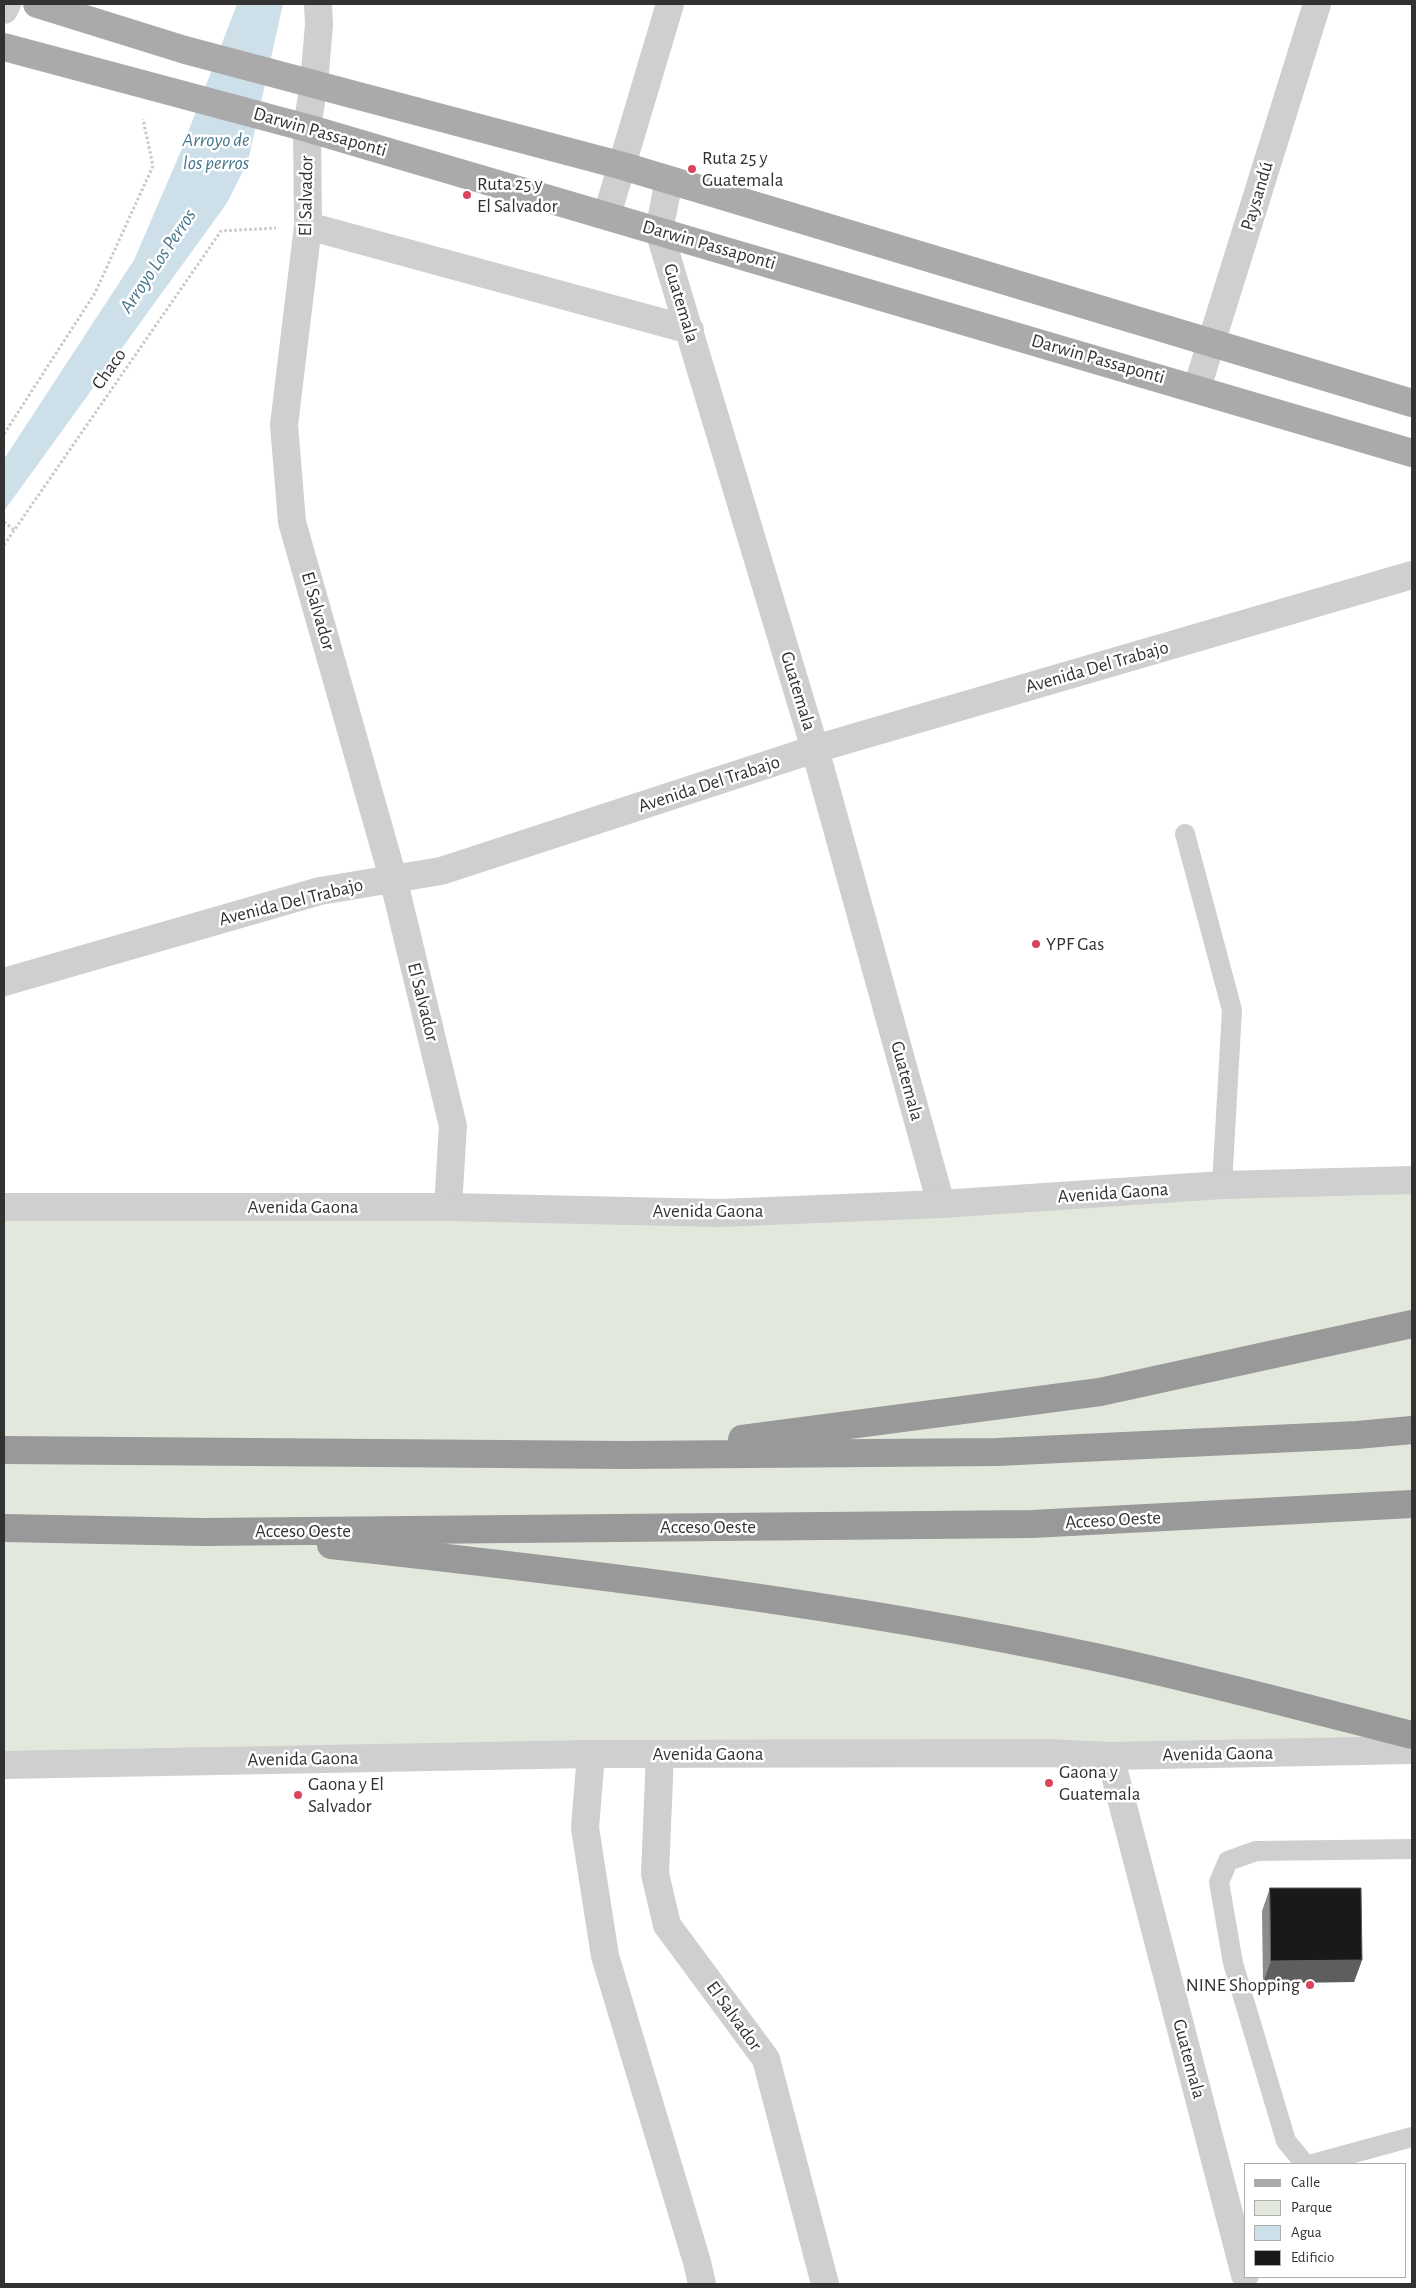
<!DOCTYPE html>
<html>
<head>
<meta charset="utf-8">
<style>
	body { margin:0 }
	#map { position:relative; width:1416px; height:2288px; overflow:hidden; background:#fff; font-family:"Alegreya Sans",sans-serif }
	canvas { display:block }
	.frame { position:absolute; inset:0; border:5px solid #323232; pointer-events:none }
	.legend { position:absolute; left:1244px; top:2163px; width:162px; height:115px; box-sizing:border-box; background:#fff; border:1px solid #adadad; margin:0; padding:6px 9px; list-style:none; font-size:15px; color:#323232 }
	.legend li { display:flex; align-items:center; gap:10px; height:25px }
	.legend b { width:25px; border:1px solid #adadad }
</style>
</head>
<body>
<div id="map">
<canvas width="1416" height="2288"></canvas>
<div class="frame"></div>
<ul class="legend">
<li><b style="height:6px;background:#aaa"></b>Calle</li>
<li><b style="height:14px;background:#e3e8dc"></b>Parque</li>
<li><b style="height:14px;background:#cde0e9"></b>Agua</li>
<li><b style="height:14px;background:#191919"></b>Edificio</li>
</ul>
</div>
<script>
const g = document.querySelector('canvas').getContext('2d');
g.lineJoin = 'round';
function fill(path, color) { g.fillStyle = color; g.fill(path, 'evenodd'); }
function trace(path, color, width, dash) { g.strokeStyle = color; g.lineWidth = width; g.lineCap = dash ? 'butt' : 'round'; g.setLineDash(dash || []); g.stroke(path); }
function write(font, color, halo, rows, align = 'center') {
  g.font = font + ' "Alegreya Sans",sans-serif'; g.lineWidth = 5; g.setLineDash([]); g.textBaseline = 'middle'; g.strokeStyle = halo; g.fillStyle = color; for (const [text, x, y, turn = 0] of rows) {
    g.save(); g.translate(x, y); g.rotate((+turn || 0) * Math.PI / 180); g.textAlign = isNaN(turn) ? turn : align; if (halo) g.strokeText(text, 0, 0); g.fillText(text, 0, 0); g.restore();
  }
}
fill(new Path2D(`
	M1412 1180V1750L4 1765V1207L720 1213Z`), '#e3e8dc');
fill(new Path2D(`
	M237 4H283L248 161 227 203 4 511V459L134 260 180 153Z`), '#cde0e9');
trace(new Path2D(`
	M4 434 95 293 153 166 143 119
	M4 522 14 530
	M4 545 221 231 276 228`), '#c9c9c9', 3, [2.5, 2.5]);
trace(new Path2D(`
	M1185 834 1232 1010 1222 1185
	M1305 2164 1286 2141 1233 1963 1219 1882 1228 1861 1256 1851 1412 1849
	M1313 2164 1412 2137`), '#cfcfcf', 20);
trace(new Path2D(`
	M318 4 319 25 314 83 307 128 308 226 284 425 292 522 393 878 453 1126 448 1207
	M4 10 7 4
	M669 180 659 231 815 749 941 1204
	M607 215 670 4
	M308 226 690 330
	M1197 388 1317 4
	M4 982 320 891 441 871 815 749 1412 575
	M591 1754 585 1828 605 1956 697 2262 702 2284
	M660 1754 655 1874 667 1925 766 2059 825 2284
	M1110 1756 1245 2275`), '#cfcfcf', 28);
trace(new Path2D(`
	M4 1207H448L720 1213 941 1204 1222 1185 1412 1180
	M4 1765 591 1754 1046 1753 1110 1756 1412 1750`), '#cfcfcf', 28);
trace(new Path2D(`
	M37 4 185 50 623 166 1412 403
	M4 47 307 128 1412 453`), '#aaa', 28);
trace(new Path2D(`
	M742 1439 1100 1392 1412 1324
	M4 1450 625 1455 997 1452 1357 1435 1412 1430
	M4 1528 202 1532 1032 1524 1412 1504
	M331 1545C585 1573 840 1603 1090 1656 1199 1679 1305 1708 1412 1735`), '#999', 28);
fill(new Path2D(`
	M1270 1888 1362 1960 1354 1982 1263 1983 1262 1911Z`), '#8c8c8c');
fill(new Path2D(`
	M1362 1960 1354 1982 1263 1983 1271 1961Z`), '#5e5e5e');
const building = new Path2D(`
	M1270 1888H1361L1362 1960 1271 1961Z`);
fill(building, '#191919');
trace(building, '#5e5e5e', 1);
for (const [x, y, r, color] of [
	[692,169,5,"#d7465b"],
	[467,195,5,"#d7465b"],
	[1036,944,5,"#d7465b"],
	[1049,1783,5,"#d7465b"],
	[298,1795,5,"#d7465b"],
	[1310,1985,5,"#d7465b"]
]) { const dot = new Path2D(); dot.arc(x, y, r, 0, 2 * Math.PI); g.fillStyle = color; g.fill(dot); trace(dot, '#fff', 2); }
write('19px', '#323232', '#fff', [
	["Darwin Passaponti",320,132,16],
	["El Salvador",306,196,-89],
	["Paysandú",1257,196,-73],
	["Darwin Passaponti",709,245,16],
	["Guatemala",681,303,73],
	["Darwin Passaponti",1098,359,16],
	["Chaco",109,369,-55],
	["El Salvador",318,611,74],
	["Avenida Del Trabajo",1097,667,-16],
	["Guatemala",798,691,73],
	["Avenida Del Trabajo",709,784,-18],
	["Avenida Del Trabajo",291,902,-14],
	["El Salvador",423,1002,76],
	["Guatemala",907,1081,75],
	["Avenida Gaona",1113,1193,-4],
	["Avenida Gaona",303,1207],
	["Avenida Gaona",708,1211],
	["Acceso Oeste",1113,1520,-3],
	["Acceso Oeste",708,1527],
	["Acceso Oeste",303,1531],
	["Avenida Gaona",708,1754],
	["Avenida Gaona",1218,1754,-1],
	["Avenida Gaona",303,1759,-1],
	["El Salvador",734,2016,54],
	["Guatemala",1189,2059,75]
]);
write('19px', '#323232', '#fff', [
	["Ruta 25 y",702,158],
	["Guatemala",702,180],
	["Ruta 25 y",477,184],
	["El Salvador",477,206],
	["YPF Gas",1046,944],
	["Gaona y",1059,1772],
	["Guatemala",1059,1794],
	["Gaona y El",308,1784],
	["Salvador",308,1806],
	["NINE Shopping",1300,1985,"right"]
], 'left');
write('italic 20px', '#46778e', '#fff', [
	["Arroyo de",216,140],
	["los perros",216,163],
	["Arroyo Los Perros",158,261,-56]
]);
</script>
</body>
</html>
